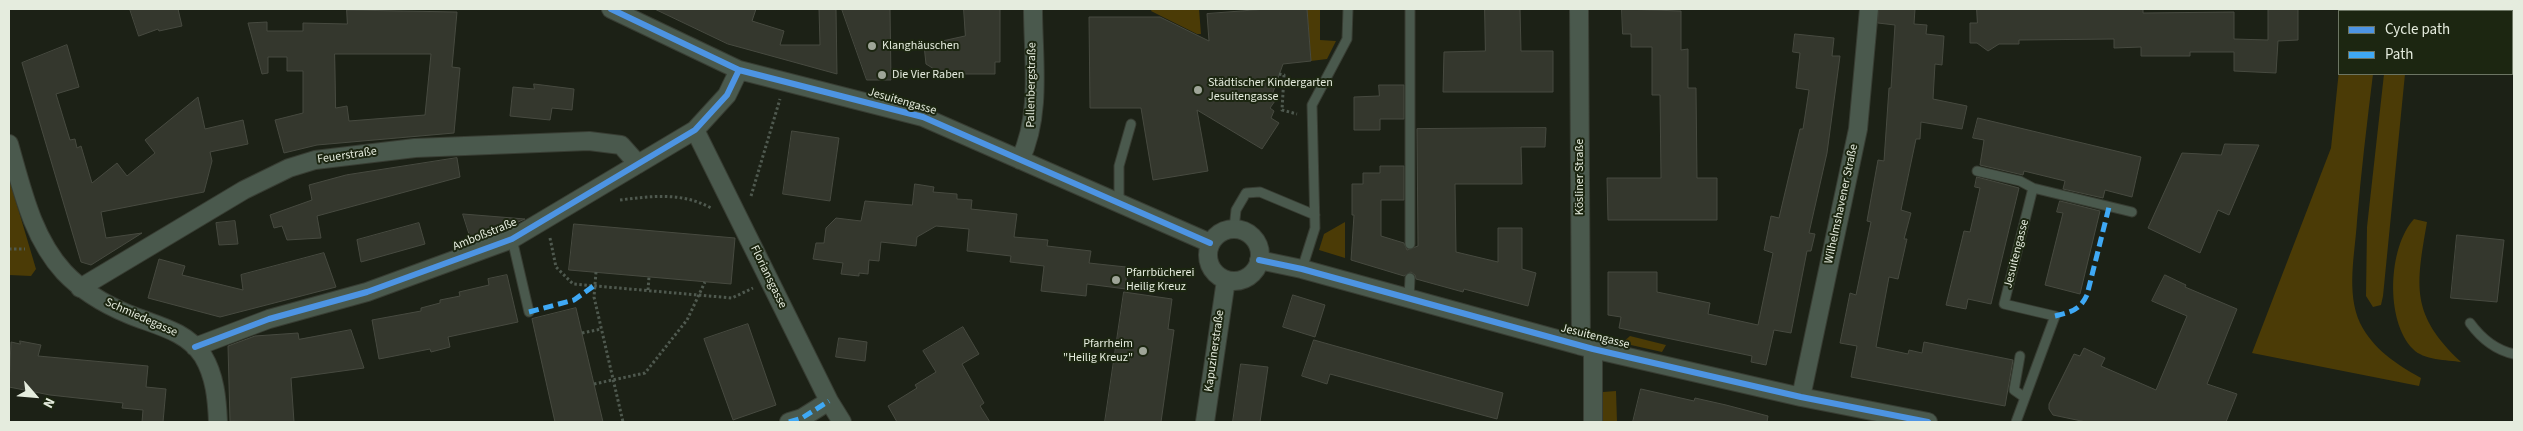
<!DOCTYPE html>
<html>
<head>
<meta charset="utf-8">
<style>
	body { margin:0 }
	#map { position:relative; width:2523px; height:431px; overflow:hidden; background:#1c2116; font-family:"Source Sans 3",sans-serif }
	canvas { display:block }
	.frame { position:absolute; inset:0; border:10px solid #e5ecde; pointer-events:none }
	.legend { position:absolute; left:2338px; top:10px; width:175px; height:65px; box-sizing:border-box; background:#1c2611; border:1px solid #6c7563; margin:0; padding:6px 9px; list-style:none; font-size:15px; color:#e5ecde }
	.legend li { display:flex; align-items:center; gap:10px; height:25px }
	.legend b { width:25px; border:1px solid #6c7563 }
	.north { position:absolute; left:10px; top:371px; width:50px; height:50px; -webkit-text-stroke:4px #1c2611; paint-order:stroke; rotate:117deg; font-size:14px; font-weight:700; line-height:20px; text-align:center; color:#e5ecde }
	.north::after { content:''; display:block; margin:auto; width:18px; height:22px; background:#e5ecde; clip-path:polygon(50% 0,100% 100%,50% 72%,0 100%) }
</style>
</head>
<body>
<div id="map">
<canvas width="2523" height="431"></canvas>
<div class="frame"></div>
<ul class="legend">
<li><b style="height:6px;background:#4d94e3"></b>Cycle path</li>
<li><b style="height:6px;background:#3fa9f5"></b>Path</li>
</ul>
<div class="north">N</div>
</div>
<script>
const g = document.querySelector('canvas').getContext('2d');
g.lineJoin = 'round';
function fill(path, color) { g.fillStyle = color; g.fill(path, 'evenodd'); }
function trace(path, color, width, dash) { g.strokeStyle = color; g.lineWidth = width; g.lineCap = dash ? 'butt' : 'round'; g.setLineDash(dash || []); g.stroke(path); }
function write(font, color, halo, rows, align = 'center') {
  g.font = font + ' "Source Sans 3",sans-serif'; g.lineWidth = 4; g.setLineDash([]); g.textBaseline = 'middle'; g.strokeStyle = halo; g.fillStyle = color; for (const [text, x, y, turn = 0] of rows) {
    g.save(); g.translate(x, y); g.rotate((+turn || 0) * Math.PI / 180); g.textAlign = isNaN(turn) ? turn : align; if (halo) g.strokeText(text, 0, 0); g.fillText(text, 0, 0); g.restore();
  }
}
fill(new Path2D(`
	M1152 9H1199L1201 34H1197L1151 11Z
	M1307 9H1320V40L1336 41 1327 59 1311 61Z
	M2339 70V74H2373C2367 123 2361 172 2357 221 2355 254 2346 292 2360 323 2373 349 2396 364 2421 378L2419 386 2252 353 2331 148Z
	M2384 74H2405L2383 296 2381 305 2373 307 2366 296 2367 227Z
	M9 178 36 269 31 276 9 275Z
	M2414 219 2427 222C2416 286 2410 314 2461 362 2447 360 2423 360 2413 349 2385 321 2388 247 2414 219Z
	M1345 222V258L1319 250 1324 234Z
	M1630 336 1666 345 1662 352 1622 343Z
	M1616 391 1617 422H1603V392Z`), '#4b3b06');
const building = new Path2D(`
	M130 9H178L182 26 159 31 158 29 139 36Z
	M655 9H756L752 21 784 31 780 45H820L819 9H836L837 74 728 44Z
	M842 9H890L891 80H867Z
	M964 9H1000V62H995V74H942L926 64 924 45 965 36Z
	M1267 9H1307L1311 61 1283 64 1272 95 1277 98 1270 108 1274 111 1271 118 1279 123 1262 149 1197 110 1208 171 1153 180 1141 108H1090L1089 17H1160L1209 41 1207 14Z
	M1485 9H1520L1521 51H1553V92H1443L1444 52 1485 51Z
	M1622 9 1681 11V50L1688 49V88H1696L1697 178H1717V220H1608L1607 178H1661L1660 95H1652V47H1631V34H1623Z
	M1879 9H1915L1914 24 1927 25 1926 34 1944 36 1942 65 1935 64 1933 99 1967 106 1962 129 1921 122 1920 139H1916L1901 210 1911 213 1904 239H1907L1898 279 1889 277 1876 347 1908 354 1909 350 1922 353 1924 342 2013 360 2005 406 1851 377 1857 346 1840 343 1850 293 1856 295 1871 222 1867 221 1878 160 1884 161 1889 88H1891L1895 25 1878 23Z
	M1977 9H2143V13L2234 12V39L2268 40V9H2298V40L2278 41 2276 73 2234 71V52H2190V56H2141V47L2114 48V39L2019 40V44H1999L1988 51 1977 43H1970V23H1977Z
	M347 10 457 12 452 67 460 68 454 133 317 145 284 153 275 120 303 113V71H287V57H268V73L262 74 248 23 267 22V31H303V23L347 24ZM335 54H431L425 115 349 121 347 106 336 108Z
	M1795 34 1834 38 1832 56H1840L1827 153 1809 233 1815 234 1811 251H1807L1791 333 1774 330 1766 365 1751 362 1752 356 1619 328 1621 317 1608 315V272H1657V292L1710 303 1708 314 1758 325 1773 253 1764 250 1771 216 1779 218 1800 129H1803L1809 90 1796 88 1800 53 1793 52Z
	M67 45 79 87 56 94 70 140 75 139 77 148 81 146 92 183 117 163 127 176 155 153 145 140 198 97 205 129 243 120 248 144 210 152 212 161 204 192 101 212 106 238 142 233 91 265 81 262 22 63Z
	M534 84 574 89 572 110 552 108 550 120 510 116 513 87 534 89Z
	M1379 85H1404V119H1380V130H1354V97L1379 96Z
	M1978 118 2141 157 2132 197 2105 190 2103 198 2063 189 2065 181 2024 171 2023 175 1980 165 1984 140 1973 138Z
	M1546 128 1545 147H1521L1522 184H1455L1456 252 1498 262V228H1522V269L1536 273 1528 306 1464 289 1463 292 1416 279 1415 275 1411 272 1404 276 1351 260 1354 215H1352V184H1363V173H1380V166H1404V200H1381V236L1404 243 1407 250 1418 246 1417 129Z
	M792 131 839 138 830 201 783 194Z
	M2225 144 2259 145 2229 215 2218 210 2200 253 2148 228 2182 153 2221 155Z
	M457 158 460 177 317 216 321 238 287 240 282 226 274 228 270 215 312 200 309 185 346 175Z
	M1977 177 2019 188 1991 304 1968 299 1966 309 1946 305 1964 231 1970 232 1980 188 1975 187Z
	M915 184 934 187 933 192 957 194V199L972 200 971 209 1017 214 1014 237 1048 240 1047 246 1091 251 1089 263 1126 267V289L1087 284 1086 296 1041 291 1044 266 1010 262 1011 256 967 251 969 229 936 226 917 237 916 246 881 242 879 261 869 260 868 274 859 273V276L841 274 843 263 813 259 816 243H824L826 228 836 218 861 221 865 201 912 205Z
	M2060 201 2100 211 2080 294 2045 285 2063 213 2057 212Z
	M463 214 525 219 472 242Z
	M235 221 238 244 219 245 216 223Z
	M419 223 425 244 361 262 357 240Z
	M574 224 735 238 731 284 569 270Z
	M2457 235 2504 240 2497 302 2451 298Z
	M324 253 336 287 220 317 148 298 159 259 185 266 182 275 243 290 241 275Z
	M507 275 518 322 448 337 450 347 431 352 430 349 379 359 372 320 421 311V308L440 303V300L460 296 459 292 489 285 488 279Z
	M2165 275 2186 285 2185 287 2237 309 2207 384 2237 394 2226 422H2086L2053 415 2049 409V404L2074 354 2080 356 2084 348 2105 358 2101 366 2156 390 2187 316 2152 301Z
	M1124 292 1172 299 1168 329 1174 330 1161 422H1105Z
	M1293 295 1325 305 1315 337 1283 327Z
	M576 308 603 422H555L532 319Z
	M748 324 776 405 733 420 704 339Z
	M963 327 979 354 962 364 984 403 980 406 990 422H897L888 406 917 388 915 385 936 372 923 351Z
	M351 330 364 368 291 378 294 422 230 421 228 346 255 336 298 333 299 339Z
	M839 338 867 342 865 361 836 357Z
	M1314 340 1503 393 1497 419 1330 374 1327 384 1302 376Z
	M20 341 41 345 38 356 148 366 146 387 166 389 163 422H142L143 410 122 408 123 403 50 395 9 387 11 342 20 344Z
	M1241 364 1268 367 1260 422H1233Z
	M1641 389 1694 401 1695 398 1726 405 1768 416 1767 422H1633Z`);
fill(building, '#34372d');
trace(building, '#474a40', 1);
const service = new Path2D(`
	M1410 9V244
	M1977 171 2020 181 2033 188
	M1119 202V166L1131 124
	M1234 229 1236 210 1246 193 1260 192 1315 215
	M512 239 529 312
	M1302 269 1315 228 1312 105 1347 39 1348 9
	M1409 298 1410 278
	M2470 323C2481 338 2495 350 2514 354
	M2020 356 2014 390 2024 397
	M2016 422 2055 316 2004 304 2033 188 2132 212`);
const minor = new Path2D(`
	M611 9 739 70 923 117 1210 243
	M1579 9 1581 346
	M695 130 829 401 842 422
	M9 144C22 189 32 237 64 272 82 291 104 304 128 314 154 325 186 330 203 356 215 376 217 399 218 422
	M1020 160C1042 114 1033 58 1033 9
	M1208 255a26 26 0 1 1 52 0a26 26 0 1 1-52 0Z
	M1259 260 1302 269 1593 349 1801 397 1928 422
	M80 288 244 190 289 168 315 160 415 148 589 141 621 145 638 164
	M195 347 269 319 367 292 512 239 695 130 727 95 739 70
	M1593 349V422
	M1801 397 1858 129 1869 9
	M789 422 802 418 829 401
	M1205 422 1226 280`);
trace(service, '#383d33', 11);
trace(minor, '#383d33', 20);
trace(new Path2D(`
	M1279 74 1284 75 1282 110 1297 114
	M751 196 780 99
	M620 200C652 196 682 192 711 208
	M550 238 556 267 573 284 732 298 753 288
	M9 249H25
	M596 272 594 297 623 422
	M648 290 649 277
	M582 333 601 329
	M594 384 645 373 687 320 705 282`), '#4f594f', 3, [2.5, 2.5]);
trace(service, '#4a594d', 9);
trace(minor, '#4a594d', 18);
trace(new Path2D(`
	M529 312 574 300 595 285
	M2055 316C2071 312 2080 310 2087 295L2109 207
	M789 422 802 418 829 401`), '#3fa9f5', 5, [10, 5]);
trace(new Path2D(`
	M611 9 739 70 923 117 1210 243
	M1259 260 1302 269 1593 349 1801 397 1928 422
	M195 347 269 319 367 292 512 239 695 130 727 95 739 70`), '#4d94e3', 6);
for (const [x, y, r, color] of [
	[872,46,5,"#9fa598"],
	[882,75,5,"#9fa598"],
	[1198,90,5,"#9fa598"],
	[1116,280,5,"#9fa598"],
	[1143,351,5,"#9fa598"]
]) { const dot = new Path2D(); dot.arc(x, y, r, 0, 2 * Math.PI); g.fillStyle = color; g.fill(dot); trace(dot, '#1c2611', 2); }
write('12px', '#e5ecde', '#1c2611', [
	["Klanghäuschen",882,46],
	["Die Vier Raben",892,75],
	["Städtischer Kindergarten",1208,83],
	["Jesuitengasse",1208,97],
	["Pfarrbücherei",1126,273],
	["Heilig Kreuz",1126,287],
	["Pfarrheim",1133,344,"right"],
	["\"Heilig Kreuz\"",1133,358,"right"]
], 'left');
write('12px', '#e5ecde', '#1c2611', [
	["Pallenbergstraße",1032,85,-89],
	["Jesuitengasse",902,102,16],
	["Feuerstraße",347,156,-8],
	["Kösliner Straße",1580,177,-90],
	["Wilhelmshavener Straße",1842,204,-78],
	["Amboßstraße",485,235,-22],
	["Jesuitengasse",2017,254,-76],
	["Floriansgasse",768,277,64],
	["Schmiedegasse",141,318,24],
	["Jesuitengasse",1595,337,14],
	["Kapuzinerstraße",1215,351,-82]
]);
</script>
</body>
</html>
